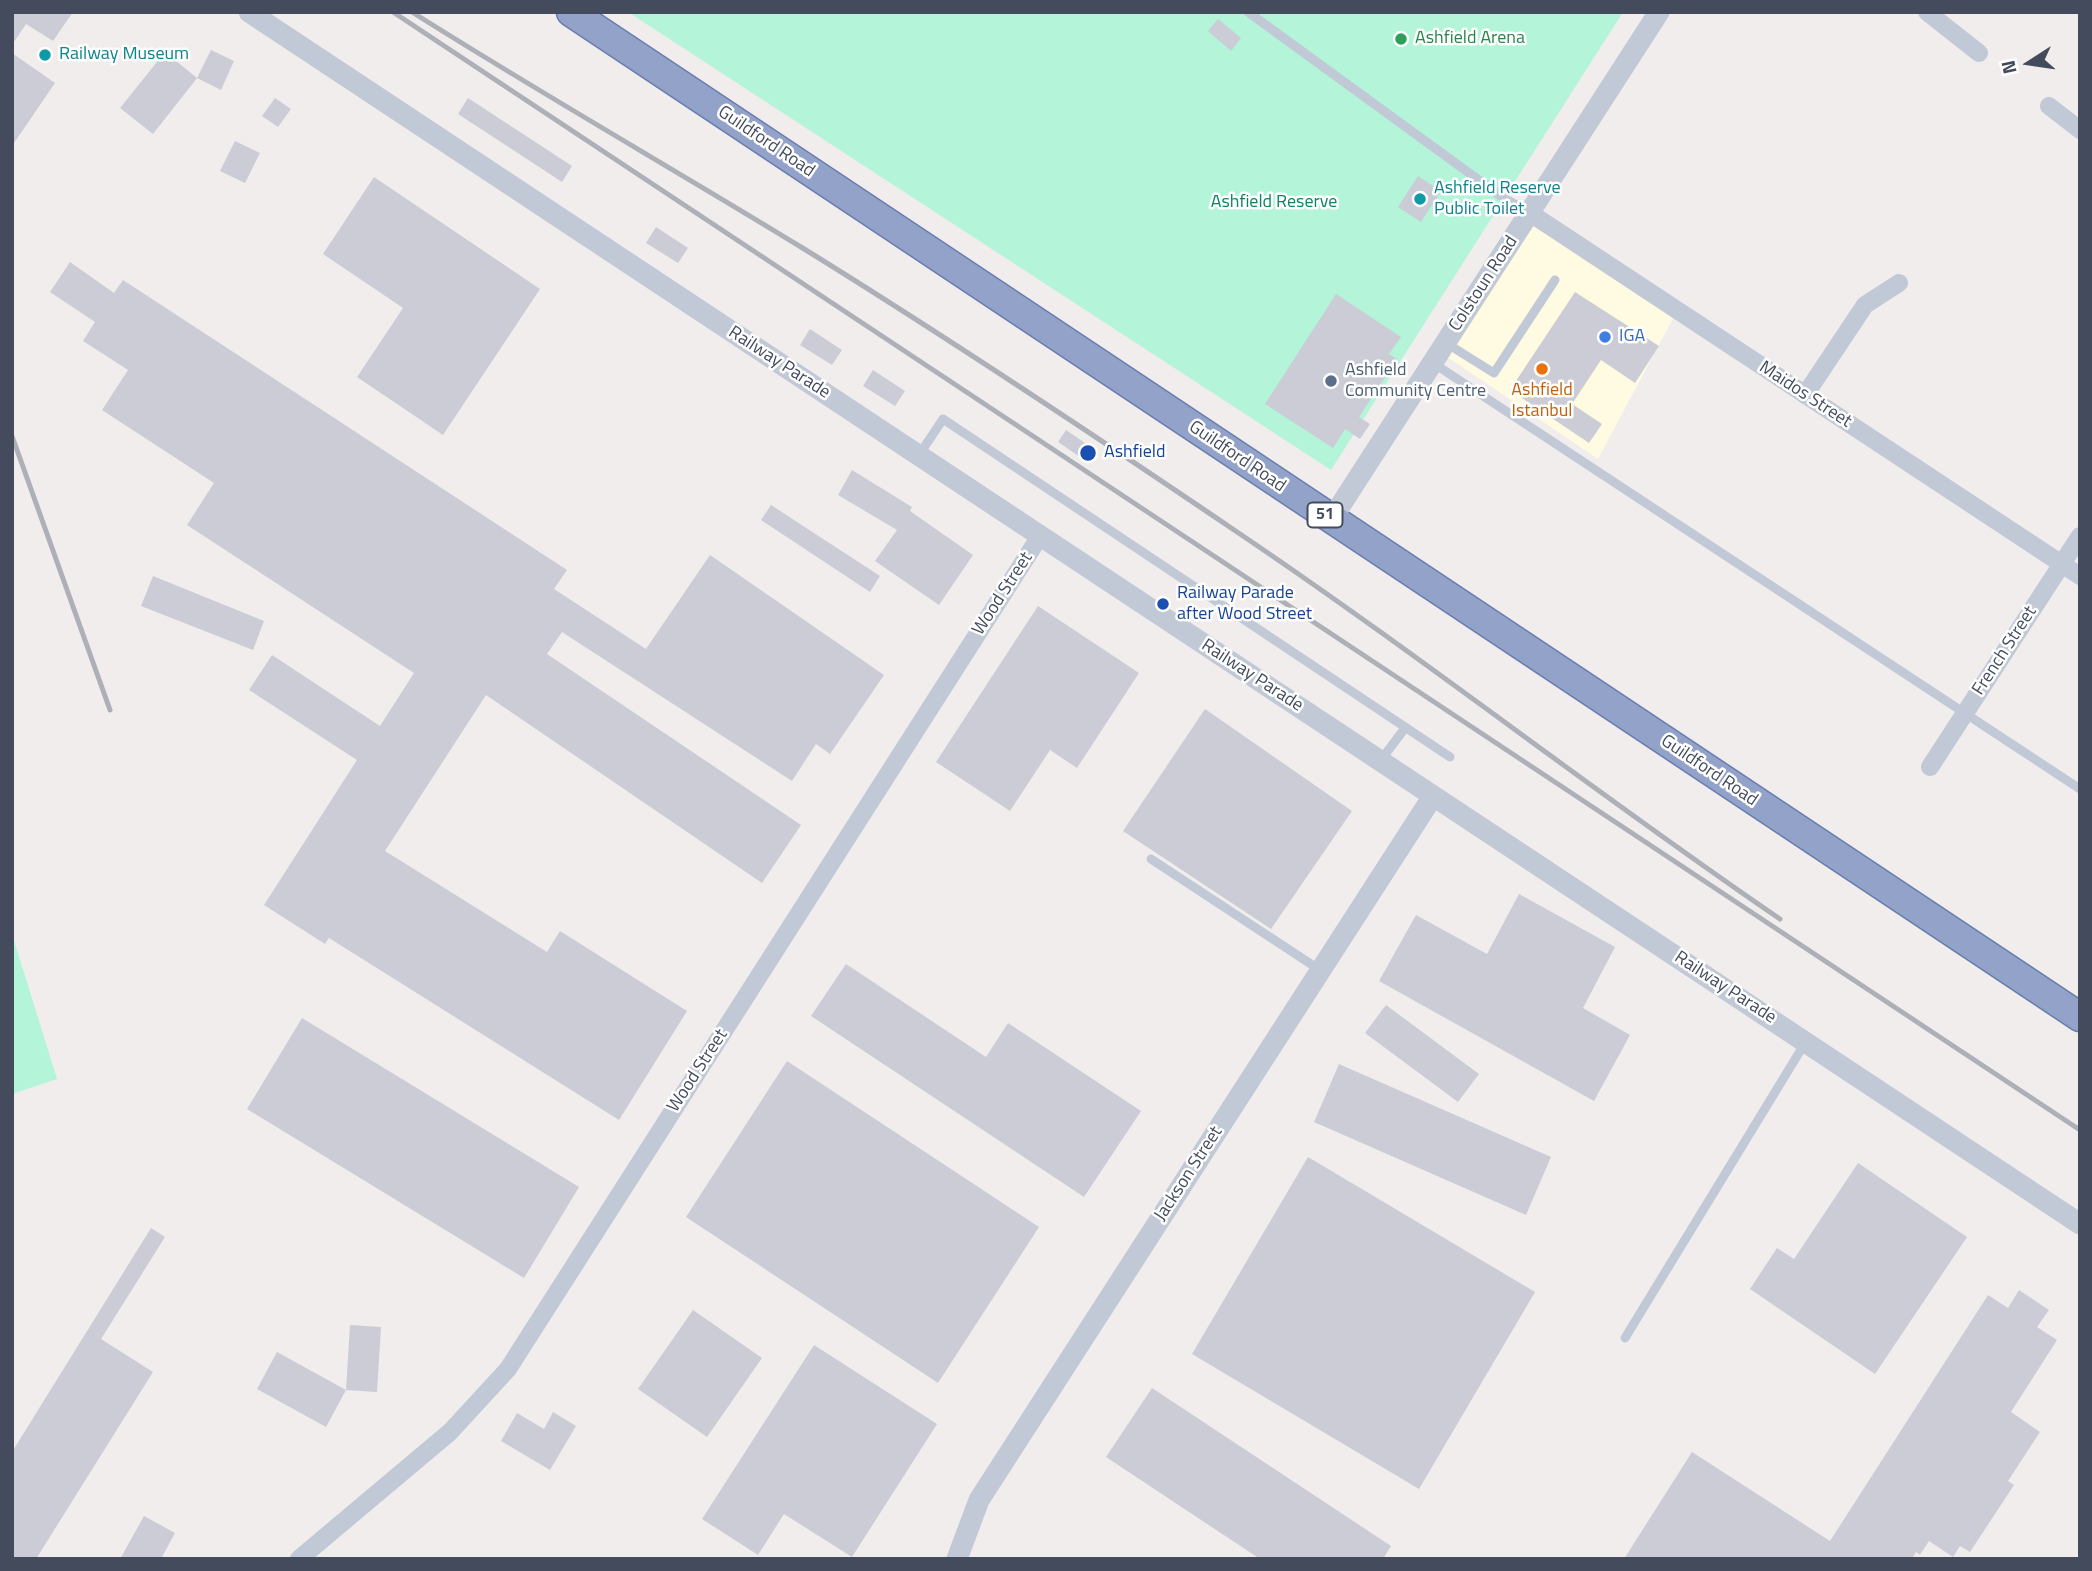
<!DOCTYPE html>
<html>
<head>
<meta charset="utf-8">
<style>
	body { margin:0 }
	#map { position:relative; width:2092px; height:1571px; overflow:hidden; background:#f0edec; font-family:"Titillium Web",sans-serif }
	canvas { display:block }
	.frame { position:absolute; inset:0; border:14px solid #434b5c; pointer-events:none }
	.north { position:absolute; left:1994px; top:28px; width:70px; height:70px; -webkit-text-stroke:5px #fff; paint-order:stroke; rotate:258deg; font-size:19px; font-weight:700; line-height:28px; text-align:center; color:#434b5c }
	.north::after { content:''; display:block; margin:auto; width:24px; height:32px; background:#434b5c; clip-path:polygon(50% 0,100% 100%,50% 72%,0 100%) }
</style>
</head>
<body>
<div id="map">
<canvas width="2092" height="1571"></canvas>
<div class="frame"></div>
<div class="north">N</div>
</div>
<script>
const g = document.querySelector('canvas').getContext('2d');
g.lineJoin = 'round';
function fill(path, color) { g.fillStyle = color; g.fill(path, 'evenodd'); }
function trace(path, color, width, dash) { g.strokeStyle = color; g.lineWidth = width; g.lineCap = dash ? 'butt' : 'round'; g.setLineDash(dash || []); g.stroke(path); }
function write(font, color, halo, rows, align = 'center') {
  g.font = font + ' "Titillium Web",sans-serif'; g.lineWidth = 5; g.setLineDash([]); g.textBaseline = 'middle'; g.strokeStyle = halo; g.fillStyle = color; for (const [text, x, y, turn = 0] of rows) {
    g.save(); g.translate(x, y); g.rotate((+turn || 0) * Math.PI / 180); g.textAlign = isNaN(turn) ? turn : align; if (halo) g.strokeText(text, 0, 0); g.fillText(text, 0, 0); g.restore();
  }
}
fill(new Path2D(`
	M1530 213 1677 311 1598 459 1440 352Z`), '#fefbe2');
fill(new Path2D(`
	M628 12H1623L1331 470Z
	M12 934 57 1079 12 1094Z`), '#b4f4d9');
fill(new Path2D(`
	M12 12H73L53 41 26 24 12 45Z
	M1218 19 1241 38 1231 51 1208 31Z
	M211 50 234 61 221 90 197 78Z
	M165 52 197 78 153 134 120 108Z
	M12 53 55 83 12 146Z
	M275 98 291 109 278 127 262 116Z
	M468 98 572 166 562 182 458 114Z
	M235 141 260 153 245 183 220 171Z
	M1418 176 1441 191 1421 222 1398 207Z
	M374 177 540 289 443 435 357 377 403 308 323 254Z
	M656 227 688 248 678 263 646 243Z
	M70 262 114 293 123 280 567 570 554 589 646 649 710 555 884 675 830 754 816 744 792 781 562 632 547 654 801 825 762 883 486 695 385 851 547 952 560 931 687 1011 619 1120 329 938 325 944 264 905 357 760 249 690 272 655 380 726 414 673 187 525 214 483 102 410 128 370 83 341 95 322 50 292Z
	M1575 292 1659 346 1635 383 1601 360 1572 404 1602 424 1589 443 1510 390Z
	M1336 294 1401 337 1389 354 1397 359 1359 417 1370 424 1360 439 1345 429 1333 448 1265 404Z
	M810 329 842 350 832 365 800 345Z
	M873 370 905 391 895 406 863 386Z
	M1066 430 1091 447 1083 459 1058 442Z
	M852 470 912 507 910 511 973 555 939 605 875 561 897 530 838 495Z
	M771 505 880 576 870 592 761 520Z
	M153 576 264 621 253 650 141 606Z
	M1038 606 1139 673 1077 768 1050 750 1010 811 936 762Z
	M1205 709 1352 811 1271 929 1123 831Z
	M1519 894 1615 947 1583 1008 1630 1035 1594 1101 1379 981 1416 915 1487 954Z
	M846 964 986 1057 1008 1023 1141 1111 1084 1197 811 1016Z
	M1386 1005 1479 1074 1458 1102 1365 1033Z
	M302 1018 579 1187 524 1278 247 1109Z
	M787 1061 1039 1227 938 1383 686 1217Z
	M1339 1064 1551 1157 1526 1215 1314 1122Z
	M1308 1157 1535 1292 1419 1489 1192 1354Z
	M1858 1163 1967 1237 1875 1374 1750 1289 1777 1248 1794 1259Z
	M151 1228 165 1237 101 1339 153 1372 36 1559H12V1452Z
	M2019 1290 2049 1310 2037 1327 2057 1340 2011 1412 2040 1432 2008 1481 2014 1485 1970 1552 1960 1546 1953 1557 1929 1541 1920 1555 1916 1552 1912 1559H1624L1692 1452 1830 1541 1988 1295 2008 1308Z
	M693 1310 762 1358 707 1437 638 1389Z
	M350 1325 381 1327 377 1392 346 1390Z
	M814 1345 937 1424 852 1557 784 1514 758 1555 702 1519Z
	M277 1352 346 1390 326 1427 257 1389Z
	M1152 1388 1391 1546 1383 1559H1260L1106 1457Z
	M553 1412 576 1426 550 1470 501 1441 517 1413 544 1429Z
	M144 1516 175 1533 161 1559H120Z`), '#cbccd5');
const trunk = new Path2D(`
	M571 12 2080 1017`);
trace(trunk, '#687cae', 31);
trace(new Path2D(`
	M1248 12 1502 197 1529 212
	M1446 343 1494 373 1555 280
	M1433 363 2080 789
	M919 455 943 419 1450 757
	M1381 760 1405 728
	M1151 859 1320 970
	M1625 1338 1805 1043`), '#c1c8d6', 9);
trace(new Path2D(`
	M1927 12 1979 53
	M2049 106 2080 130
	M1530 213 2080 576
	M1805 395 1865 305 1899 283
	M1930 767 2080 536
	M299 1559 450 1432 508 1369 1040 536`), '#c1c8d6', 18);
trace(new Path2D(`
	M249 12 2080 1224
	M1331 520 1659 12
	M957 1559 979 1500 1433 796`), '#c1c8d6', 21);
trace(trunk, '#92a2c9', 28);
trace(new Path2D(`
	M393 12 2080 1130
	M412 12C540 93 672 168 801 247 950 339 1097 437 1243 536 1425 659 1598 795 1780 919
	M12 436 110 710`), '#aeb0b8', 5);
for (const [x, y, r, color] of [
	[1401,39,7,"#2e9e5b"],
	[45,55,7,"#0f9aa8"],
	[1420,199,7,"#0f9aa8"],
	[1605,337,7,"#3f7fe0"],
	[1542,369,7,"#e8710a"],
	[1331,381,7,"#5c6f8a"],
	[1088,453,9,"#1a4fb4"],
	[1163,604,7,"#1a4fb4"]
]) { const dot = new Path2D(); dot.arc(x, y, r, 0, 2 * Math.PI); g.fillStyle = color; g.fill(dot); trace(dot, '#fff', 2.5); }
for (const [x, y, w] of [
	[1325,515,35]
]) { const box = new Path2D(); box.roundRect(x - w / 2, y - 12.5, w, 25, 5); g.fillStyle = '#fff'; g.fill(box); trace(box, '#434b5c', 2); }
write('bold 16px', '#434b5c', null, [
	["51",1325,515]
]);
write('18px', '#27864d', '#fff', [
	["Ashfield Arena",1415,39]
], 'left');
write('18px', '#0d838f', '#fff', [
	["Railway Museum",59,55],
	["Ashfield Reserve",1434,189],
	["Public Toilet",1434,210]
], 'left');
write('18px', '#434b5c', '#fff', [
	["Guildford Road",766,142,34],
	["Colstoun Road",1484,284,-57],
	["Railway Parade",779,363,33],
	["Maidos Street",1805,395,33],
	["Guildford Road",1237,457,34],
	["Wood Street",1003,594,-57],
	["French Street",2005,651,-57],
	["Railway Parade",1252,676,33],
	["Guildford Road",1709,771,34],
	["Railway Parade",1725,988,33],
	["Wood Street",698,1071,-57],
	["Jackson Street",1189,1174,-57]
]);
write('18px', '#0b8660', '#fff', [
	["Ashfield Reserve",1274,203]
]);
write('18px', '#366cbe', '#fff', [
	["IGA",1619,337]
], 'left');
write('18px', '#4e5e75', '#fff', [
	["Ashfield",1345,371],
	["Community Centre",1345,392]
], 'left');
write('18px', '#c56008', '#fff', [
	["Ashfield",1542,391],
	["Istanbul",1542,412]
]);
write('18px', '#164399', '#fff', [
	["Ashfield",1104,453],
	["Railway Parade",1177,594],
	["after Wood Street",1177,615]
], 'left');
</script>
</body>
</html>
